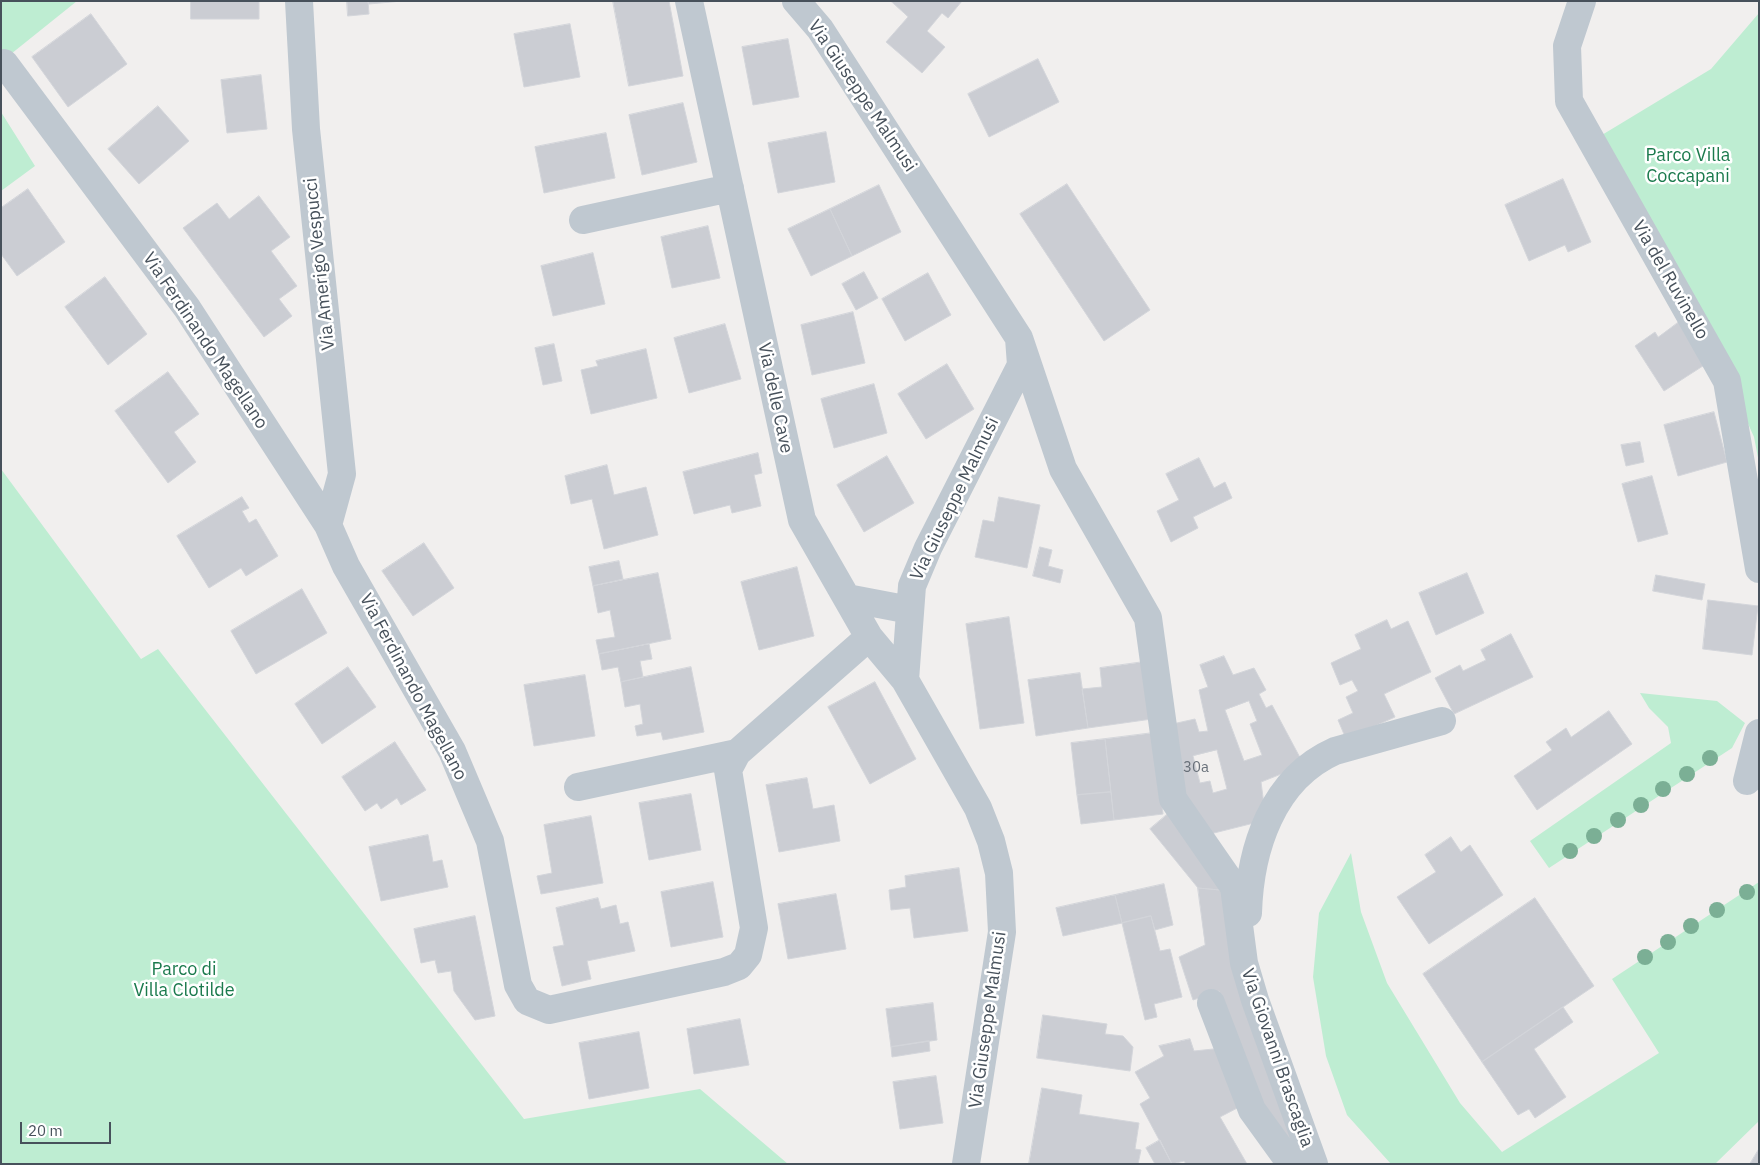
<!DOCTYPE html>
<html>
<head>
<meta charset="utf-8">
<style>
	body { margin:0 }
	#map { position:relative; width:1760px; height:1165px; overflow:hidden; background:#f1efee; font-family:"IBM Plex Sans",sans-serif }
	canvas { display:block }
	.frame { position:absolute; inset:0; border:2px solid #47515b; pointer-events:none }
	.scale { position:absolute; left:20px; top:1122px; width:91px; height:22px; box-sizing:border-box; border:2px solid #47515b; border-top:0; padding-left:6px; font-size:15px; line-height:18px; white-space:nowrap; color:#47515b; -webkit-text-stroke:4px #fff; paint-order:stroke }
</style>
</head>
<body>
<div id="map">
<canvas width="1760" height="1165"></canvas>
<div class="frame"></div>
<div class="scale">20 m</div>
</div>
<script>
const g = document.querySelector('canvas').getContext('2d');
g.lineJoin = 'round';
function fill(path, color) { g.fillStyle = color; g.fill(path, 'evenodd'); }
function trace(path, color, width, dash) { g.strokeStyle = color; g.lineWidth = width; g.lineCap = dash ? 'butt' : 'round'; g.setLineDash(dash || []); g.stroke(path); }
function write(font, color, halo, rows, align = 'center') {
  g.font = font + ' "IBM Plex Sans",sans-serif'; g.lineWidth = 5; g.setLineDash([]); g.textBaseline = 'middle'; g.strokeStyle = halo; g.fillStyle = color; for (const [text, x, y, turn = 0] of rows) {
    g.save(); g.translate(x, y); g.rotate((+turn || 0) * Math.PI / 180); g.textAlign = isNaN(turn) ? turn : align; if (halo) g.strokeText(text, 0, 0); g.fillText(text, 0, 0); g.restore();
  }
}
fill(new Path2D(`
	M1 1H77L1 62Z
	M1759 13V463L1754 437 1694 303 1587 144 1711 69Z
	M1 112 35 166 1 191Z
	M1 469 141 659 158 649 524 1119 700 1089 788 1164H1Z
	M1640 693 1717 701 1745 723 1732 748 1549 868 1530 841 1671 743 1668 727 1649 708Z
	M1351 853 1361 912 1387 983 1460 1103 1502 1152 1659 1053 1612 979 1759 882V1121L1715 1164H1391L1347 1115 1326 1056 1313 977 1319 913Z`), '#beedd2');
const building = new Path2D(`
	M191 1H259V19H191Z
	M347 1H368L369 14 348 16Z
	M368 1H402L369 4Z
	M613 1H669L683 76 629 86Z
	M891 1H962L948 18 942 13 927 31 945 47 922 73 886 42 908 17Z
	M91 14 127 64 68 107 32 57Z
	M570 24 580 77 524 87 514 34Z
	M788 39 799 97 753 105 742 47Z
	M1038 59 1059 102 989 137 968 94Z
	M261 75 267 129 227 133 221 80Z
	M683 103 697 162 642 175 629 115Z
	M158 106 189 141 139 184 108 149Z
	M826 132 835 182 778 193 768 143Z
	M606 133 615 178 544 193 535 147Z
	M1563 179 1591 242 1568 252 1565 245 1529 261 1505 205Z
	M1067 184 1150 310 1104 341 1020 214Z
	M879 185 901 232 852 256 830 209Z
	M28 189 65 242 17 276 1 254V208Z
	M259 196 290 237 271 251 297 286 279 299 292 316 264 337 183 228 217 203 229 219Z
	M830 209 852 256 811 276 788 229Z
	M708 226 720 278 672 288 661 237Z
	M593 253 605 304 553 316 541 266Z
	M864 272 878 298 856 310 842 284Z
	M928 273 951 315 905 341 882 299Z
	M105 277 147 334 108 365 65 307Z
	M853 312 865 363 812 375 801 325Z
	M1679 322 1706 364 1664 391 1635 346 1655 332 1658 337Z
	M725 324 741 379 689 393 674 338Z
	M554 344 562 381 543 385 535 348Z
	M646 349 657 398 591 414 581 370 598 366 596 361Z
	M947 364 974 409 926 439 898 394Z
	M168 372 199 414 174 432 196 462 168 483 115 411Z
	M874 384 887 433 834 448 821 399Z
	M1714 412 1727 462 1678 476 1664 425Z
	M1640 442 1644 462 1626 466 1621 445Z
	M758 453 762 473 754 475 761 506 732 513 730 505 694 514 683 472Z
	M887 456 914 503 864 532 837 485Z
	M1199 458 1214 488 1225 482 1232 498 1193 517 1198 528 1171 542 1157 511 1179 500 1166 474Z
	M607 465 614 495 646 487 658 535 604 549 592 499 571 504 565 476Z
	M1652 476 1668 534 1638 542 1622 484Z
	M242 497 249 508 242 511 249 523 256 519 278 556 246 576 241 568 209 588 177 536Z
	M999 497 1040 505 1027 568 975 557 983 520 994 522Z
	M424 543 454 588 413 616 382 571Z
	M1040 547 1052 550 1048 566 1063 570 1060 583 1033 576Z
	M619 561 623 579 593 586 589 567Z
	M797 567 814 636 759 650 741 582Z
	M658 573 671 639 599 654 596 640 615 637 610 610 598 613 593 586Z
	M1467 573 1484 613 1436 635 1419 593Z
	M1656 575 1705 584 1702 600 1653 591Z
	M302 589 327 633 256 674 231 631Z
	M1708 600 1758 606 1752 655 1703 649Z
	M1009 617 1024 723 980 729 966 624Z
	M1387 620 1391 629 1408 621 1431 672 1384 694 1395 717 1346 739 1338 720 1353 713 1346 697 1358 691 1352 680 1340 685 1331 663 1361 649 1355 635Z
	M1511 634 1533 677 1454 714 1435 678 1460 665 1463 671 1486 660 1481 650Z
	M649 644 652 659 640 661 643 677 621 682 618 667 602 670 599 654Z
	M1224 656 1233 675 1254 668 1266 690 1259 694 1266 708 1272 705 1304 765 1261 782 1266 820 1206 835 1173 782 1168 725 1195 719 1199 732 1208 731 1199 690 1208 687 1200 665ZM1249 701 1257 721 1250 724 1262 755 1244 761 1225 710ZM1217 750 1227 789 1213 793 1210 781 1200 783 1193 756Z
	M1151 661 1159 718 1088 728 1082 689 1102 687 1100 668Z
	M348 667 376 707 322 744 295 704Z
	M691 667 704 732 663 740 661 732 637 736 635 726 643 724 640 704 625 707 621 682Z
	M1080 673 1088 728 1036 736 1028 680Z
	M585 675 595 736 534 746 524 685Z
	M875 682 916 759 870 784 828 707Z
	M1609 711 1632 744 1537 810 1514 776 1552 750 1546 742 1566 728 1571 737Z
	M1153 733 1163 814 1114 820 1105 739Z
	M1105 739 1111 792 1077 795 1071 743Z
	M395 742 426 790 401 805 397 798 381 809 377 803 365 811 342 777Z
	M807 778 813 809 834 805 840 841 779 852 766 785Z
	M1111 792 1114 820 1081 824 1077 795Z
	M691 794 701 850 649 860 639 803Z
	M1169 813 1231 891 1198 888 1150 829Z
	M591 816 603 883 541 894 537 876 552 873 544 825Z
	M428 835 433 862 442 860 448 887 381 901 369 847Z
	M1451 837 1461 852 1470 845 1503 895 1429 944 1397 897 1436 872 1425 855Z
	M959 868 968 931 914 938 910 908 891 910 889 890 906 887 905 876Z
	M713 882 723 937 671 947 661 892Z
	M1164 884 1173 925 1155 930 1151 916 1122 923 1115 895Z
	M1198 888 1231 891 1301 1146 1289 1151 1260 1112 1219 991 1193 1000 1179 957 1205 945Z
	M836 894 846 949 788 959 778 904Z
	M1115 895 1122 923 1063 936 1056 908Z
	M598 898 601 909 616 905 620 924 628 922 635 951 587 961 591 979 562 986 553 947 564 945 556 908Z
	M1535 898 1594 986 1482 1062 1423 974Z
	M475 916 495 1016 475 1020 454 991 451 971 438 973 435 960 421 963 414 929Z
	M1151 916 1160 951 1170 949 1182 997 1154 1004 1157 1017 1145 1020 1122 923Z
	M933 1003 937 1040 891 1047 886 1009Z
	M1563 1007 1573 1022 1534 1049 1566 1097 1535 1118 1529 1109 1518 1115 1482 1062Z
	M1043 1015 1107 1024 1105 1034 1123 1036 1133 1047 1130 1071 1037 1058Z
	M740 1019 749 1065 694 1074 687 1029Z
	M639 1032 649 1088 589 1099 579 1043Z
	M1190 1039 1194 1051 1223 1048 1245 1104 1220 1117 1247 1164H1186L1184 1161 1172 1164 1140 1104 1150 1098 1135 1072 1164 1056 1159 1046Z
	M929 1041 930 1051 892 1057 891 1047Z
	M936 1076 943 1123 900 1129 893 1082Z
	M1042 1088 1082 1095 1079 1114 1139 1123 1135 1149 1141 1150 1138 1164H1029Z
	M1160 1140 1172 1164H1155L1146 1148Z
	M1759 1149V1164H1750Z`);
fill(building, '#cbcdd3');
trace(building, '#d3d5da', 1);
trace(new Path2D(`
	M299 1 306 129 342 474 328 525
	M689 1 802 520 869 637 905 680 978 808 991 841 999 873 1002 932 966 1164
	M796 1 820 29 1019 338 1021 365 928 548 912 586 905 680
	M1582 1 1567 46 1569 101 1727 381 1759 569
	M4 63 187 308 328 525 346 566 452 751 490 841 518 985 527 1001 549 1010 724 972 739 966 748 955 754 928 728 770 737 753 869 637
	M583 220 730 188
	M1019 338 1063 469 1148 618 1173 799 1234 887 1244 963 1255 1000 1314 1164
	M847 598 910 610
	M1747 781 1759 733
	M578 787 737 753
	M1248 913C1250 849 1272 779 1335 751L1442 721
	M1211 1003 1252 1110 1291 1164`), '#bfc8d0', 28);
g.fillStyle = '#7baf95';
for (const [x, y] of [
	[1710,758],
	[1687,774],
	[1663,789],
	[1641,805],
	[1618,820],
	[1594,836],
	[1570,851],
	[1747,892],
	[1717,910],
	[1691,926],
	[1668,942],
	[1645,957]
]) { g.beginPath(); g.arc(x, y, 8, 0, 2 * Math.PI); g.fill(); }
write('15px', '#687079', null, [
	["30a",1196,768]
]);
write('18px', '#47515b', '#fff', [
	["Via Giuseppe Malmusi",862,96,56],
	["Via Amerigo Vespucci",320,264,-96],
	["Via del Ruvinello",1670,280,60],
	["Via Ferdinando Magellano",205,341,56],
	["Via delle Cave",775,398,78],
	["Via Giuseppe Malmusi",955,499,-64],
	["Via Ferdinando Magellano",413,687,62],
	["Via Giuseppe Malmusi",988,1020,-82],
	["Via Giovanni Brascaglia",1277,1058,71]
]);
write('18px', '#1b7a4d', '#fff', [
	["Parco Villa",1688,156],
	["Coccapani",1688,177],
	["Parco di",184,970],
	["Villa Clotilde",184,991]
]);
</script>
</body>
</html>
